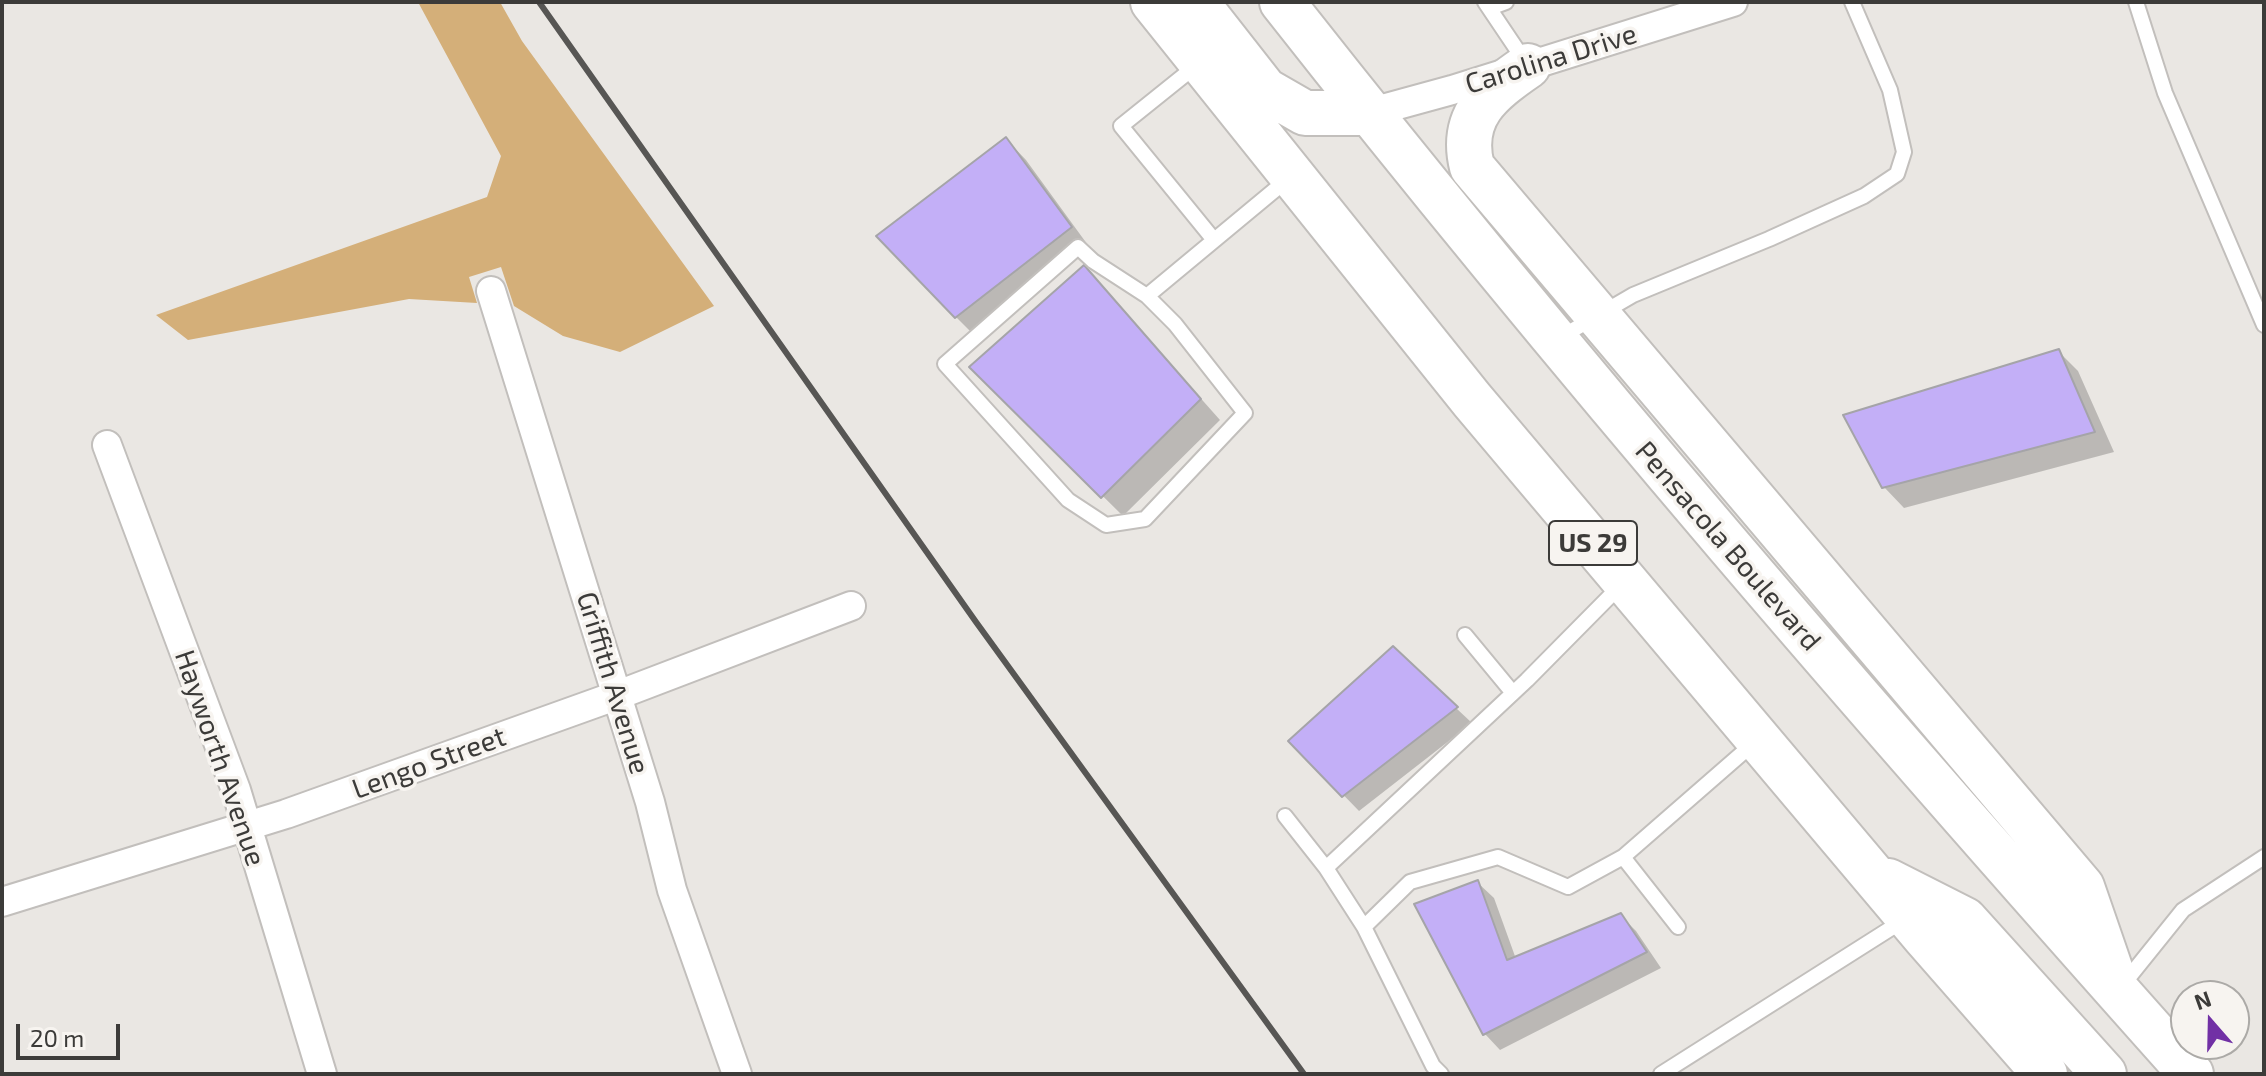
<!DOCTYPE html>
<html>
<head>
<meta charset="utf-8">
<style>
	body { margin:0 }
	#map { position:relative; width:2266px; height:1076px; overflow:hidden; background:#eae7e3; font-family:"Exo 2",sans-serif }
	canvas { display:block }
	.frame { position:absolute; inset:0; border:4px solid #3c3b39; pointer-events:none }
	.north { position:absolute; left:2170px; top:980px; width:80px; height:80px; box-sizing:border-box; background:#f7f4f0; border:2px solid #acaaa7; border-radius:50%; rotate:340deg; font-size:22px; font-weight:700; line-height:32px; text-align:center; color:#3c3b39 }
	.north::after { content:''; display:block; margin:auto; width:28px; height:36px; background:#7130a5; clip-path:polygon(50% 0,100% 100%,50% 72%,0 100%) }
	.scale { position:absolute; left:16px; top:1024px; width:104px; height:36px; box-sizing:border-box; border:4px solid #3c3b39; border-top:0; padding-left:10px; font-size:24px; line-height:28px; white-space:nowrap; color:#3c3b39; -webkit-text-stroke:6px #f7f4f0; paint-order:stroke }
</style>
</head>
<body>
<div id="map">
<canvas width="2266" height="1076"></canvas>
<div class="frame"></div>
<div class="north">N</div>
<div class="scale">20 m</div>
</div>
<script>
const g = document.querySelector('canvas').getContext('2d');
g.lineJoin = 'round';
function fill(path, color) { g.fillStyle = color; g.fill(path, 'evenodd'); }
function trace(path, color, width, dash) { g.strokeStyle = color; g.lineWidth = width; g.lineCap = dash ? 'butt' : 'round'; g.setLineDash(dash || []); g.stroke(path); }
function write(font, color, halo, rows, align = 'center') {
  g.font = font + ' "Exo 2",sans-serif'; g.lineWidth = 7; g.setLineDash([]); g.textBaseline = 'middle'; g.strokeStyle = halo; g.fillStyle = color; for (const [text, x, y, turn = 0] of rows) {
    g.save(); g.translate(x, y); g.rotate((+turn || 0) * Math.PI / 180); g.textAlign = isNaN(turn) ? turn : align; if (halo) g.strokeText(text, 0, 0); g.fillText(text, 0, 0); g.restore();
  }
}
fill(new Path2D(`
	M418 2H500L522 41 714 306 620 352 563 336 514 306 501 267 469 277 477 303 409 299 188 340 156 315 487 197 501 156Z`), '#d4af79');
fill(new Path2D(`
	M1006 139 1026 160 1090 248 976 337 956 317Z
	M1084 267 1220 420 1123 516 972 367Z
	M2058 351 2078 371 2114 452 1904 508 1884 487Z
	M1456 708 1472 723 1359 811 1291 741Z
	M1478 883 1494 898 1516 959 1620 915 1636 931 1661 968 1500 1050 1485 1034 1417 905Z`), '#0003');
const building = new Path2D(`
	M1006 137 1072 227 955 318 876 236Z
	M1084 265 1201 399 1101 498 969 367Z
	M2059 349 2095 432 1882 488 1843 415Z
	M1393 646 1458 707 1342 797 1288 741Z
	M1478 880 1507 960 1621 913 1647 952 1483 1035 1414 904Z`);
fill(building, '#c3aff7');
trace(building, '#a5a4a8', 2);
const service = new Path2D(`
	M1485 2 1526 63
	M2136 2 2165 93 2264 325
	M1490 8 1506 2
	M1197 65 1121 126 1214 240
	M1147 296 1175 324 1245 413 1145 519 1106 525 1068 500 945 364 1078 247 1093 261 1147 296 1288 179
	M1561 337 1633 295 1769 239 1864 196 1897 174 1904 152 1890 90 1852 2
	M1465 635 1513 693
	M1285 816 1326 868 1527 680 1622 584
	M1623 857 1678 927
	M1326 868 1364 927
	M2121 987 2183 910 2264 857
	M1441 1074 1433 1066 1364 927 1410 882 1498 857 1568 887 1623 857 1755 742
	M1661 1074 1904 920`);
const minor = new Path2D(`
	M1368 113 1452 90 1733 2
	M491 291 650 802 672 890 737 1074
	M107 445 236 790 322 1074
	M2 902 286 814 618 695 851 606`);
const trunk = new Path2D(`
	M1153 2 1472 400 1925 937 2045 1074
	M1196 2 1265 90 1305 113H1368
	M1282 2C1572 371 1879 724 2191 1074
	M1528 66C1490 92 1459 116 1472 167L2082 887 2112 974
	M1888 881 1965 920 2104 1074`);
trace(service, '#c2bfbc', 18);
trace(minor, '#c2bfbc', 32);
trace(trunk, '#c2bfbc', 48);
trace(service, '#fff', 14);
trace(minor, '#fff', 28);
trace(trunk, '#fff', 44);
trace(new Path2D(`
	M539 2 976 622 1304 1074`), '#575654', 6);
for (const [x, y, w] of [
	[1593,543,88]
]) { const box = new Path2D(); box.roundRect(x - w / 2, y - 22, w, 44, 6); g.fillStyle = '#f7f4f0'; g.fill(box); trace(box, '#3c3b39', 2); }
write('bold 26px', '#3c3b39', null, [
	["US 29",1593,543]
]);
write('28px', '#3c3b39', '#f7f4f0', [
	["Carolina Drive",1551,59,-17],
	["Pensacola Boulevard",1728,546,49],
	["Griffith Avenue",613,683,73],
	["Hayworth Avenue",220,758,71],
	["Lengo Street",429,763,-20]
]);
</script>
</body>
</html>
